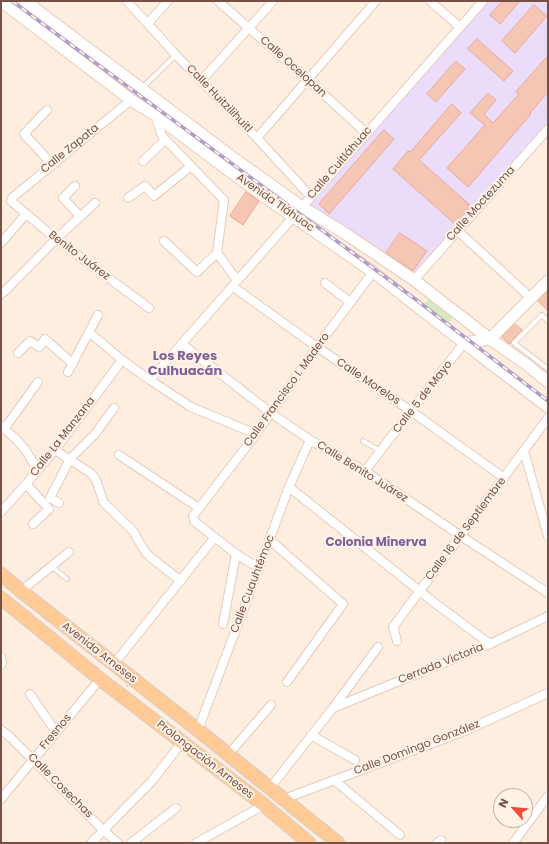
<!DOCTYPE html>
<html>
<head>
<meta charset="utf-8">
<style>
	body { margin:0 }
	#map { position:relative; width:549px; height:844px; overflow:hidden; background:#feeedf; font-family:Poppins,sans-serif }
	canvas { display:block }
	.frame { position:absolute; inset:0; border:2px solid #775045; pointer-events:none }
	.north { position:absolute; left:493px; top:788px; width:40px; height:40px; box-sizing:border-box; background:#fff3e7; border:1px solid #c9b2a6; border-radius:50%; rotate:297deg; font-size:11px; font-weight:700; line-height:16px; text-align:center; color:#775045 }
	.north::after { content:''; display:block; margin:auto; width:14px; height:18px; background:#f34a39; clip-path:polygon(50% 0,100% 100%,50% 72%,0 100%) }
</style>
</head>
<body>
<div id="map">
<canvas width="549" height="844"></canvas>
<div class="frame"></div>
<div class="north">N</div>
</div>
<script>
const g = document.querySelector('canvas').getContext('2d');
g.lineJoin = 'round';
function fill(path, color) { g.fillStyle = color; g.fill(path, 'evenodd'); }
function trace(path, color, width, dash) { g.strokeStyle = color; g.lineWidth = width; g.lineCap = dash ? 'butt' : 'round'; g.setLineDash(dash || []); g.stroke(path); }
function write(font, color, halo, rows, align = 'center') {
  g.font = font + ' Poppins,sans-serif'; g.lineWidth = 4; g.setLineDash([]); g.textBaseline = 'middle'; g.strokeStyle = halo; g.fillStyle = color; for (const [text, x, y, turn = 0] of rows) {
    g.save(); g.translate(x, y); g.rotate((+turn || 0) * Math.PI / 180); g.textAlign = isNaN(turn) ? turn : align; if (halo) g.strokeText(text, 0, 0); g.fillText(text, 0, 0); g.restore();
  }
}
fill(new Path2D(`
	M483 1H548V129L414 280 302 207Z`), '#ebdcfa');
fill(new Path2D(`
	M428 299 453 317 447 325 423 305Z`), '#d7ecbd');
const building = new Path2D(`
	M503 1H520L500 24 490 15Z
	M534 5 547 16 515 53 502 41Z
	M477 39 513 71 504 81 468 49Z
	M548 56V92L530 113 531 114 468 187 447 168 485 125 470 113 488 93 496 100 484 114 493 123 519 94 516 92Z
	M456 61 465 69 436 102 427 94Z
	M452 104 461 113 419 160 471 206 455 224 393 169 408 151 410 152Z
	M384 130 394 139 329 214 319 204Z
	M246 192 259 201 243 225 230 216Z
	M400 233 427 251 413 271 386 253Z
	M548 291V311L538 301Z
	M515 324 522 330 509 344 502 337Z`);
fill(building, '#f6c6b5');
trace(building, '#eaa994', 1);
const lane = new Path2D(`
	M141 89 176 55
	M548 321 542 315 514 343 548 369
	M363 441 380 451
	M51 566 67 579`);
const street = new Path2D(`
	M127 1 176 55 257 138 311 197
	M218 1 307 79 366 133
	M430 1 460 27
	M148 23 168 1
	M201 81 273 1
	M131 100 12 198 11 201 56 239 149 308
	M47 110 24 134 52 164
	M155 115 162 136 224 200 217 253 237 280
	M257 138 376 1
	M143 161 165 140
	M75 186 63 198 80 216
	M128 198 145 186 154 196 191 166
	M458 231 531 298
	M164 241 197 272 217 253
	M1 243 26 214
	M414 280 548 129
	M325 283 350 302
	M232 286 317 347 411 411 504 478
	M1 294 6 290 56 239 95 203
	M89 332 122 360 150 380 191 407 256 434
	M182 344 271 413 310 440 365 471 461 536 548 593
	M18 353 30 341 39 347 45 339 73 364
	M68 372 98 315
	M150 380 483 1
	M1 426 15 438 24 448 38 470
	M4 429 38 382
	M55 450 92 474 96 480 104 503 133 531 144 550 150 557 181 581
	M524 451 548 536
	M119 455 199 508
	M365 471 411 411 464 343
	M26 484 49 509 33 524
	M289 487 436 604 490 644
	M59 503 50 498 70 459 95 434 114 408
	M1 512 26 484 55 450 122 360
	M270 540 343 604 287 682
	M259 568 236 554 194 521 193 516 256 434 317 347 373 272
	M21 591 69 552
	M223 624 236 554
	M397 641 393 627 548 418
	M1 657 2 663 1 665
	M114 664 215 537
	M30 694 56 732
	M333 708 490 644 548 616
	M1 730 10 737 104 831 118 843
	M198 730 259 568 289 487 310 440
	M311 735 355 760
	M228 755 271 705
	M334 780 400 835
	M270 788 333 708 378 647
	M1 799 96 684
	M284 799 465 731 548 693
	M91 843 152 781 182 742
	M131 843 176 808
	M196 843 264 805
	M437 843 441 840
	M513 843 548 796`);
const secondary = new Path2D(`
	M1 1 131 100 155 115 224 167 272 202 373 272 464 343 548 407
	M25 1 232 157 302 207 346 234 414 280 490 339 526 364 548 382
	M464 343 490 339 548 281`);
const primary = new Path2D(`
	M1 574 21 591 198 730 338 843
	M1 598 100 679 264 805 309 843`);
trace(lane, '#e5cbbe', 6);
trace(street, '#e5cbbe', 10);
trace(secondary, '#eacaba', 13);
trace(primary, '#d9cecb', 15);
trace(lane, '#fff', 4);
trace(street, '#fff', 8);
trace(secondary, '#fff', 11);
trace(primary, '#ffca95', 13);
const rail = new Path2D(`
	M12 1 415 299 548 401`);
trace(rail, '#af9ec8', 3.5);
trace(rail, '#fff3e7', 2, [6]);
trace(new Path2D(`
	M117 699 138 673`), '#daa998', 1.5, [1, 3]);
write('11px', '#775045', '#fff3e7', [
	["Calle Ocelopan",293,67,42],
	["Calle Huitzilihuitl",219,99,46],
	["Calle Zapata",70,149,-39],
	["Calle Cuitláhuac",340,163,-49],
	["Avenida Tláhuac",275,203,35],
	["Calle Moctezuma",481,204,-48],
	["Benito Juárez",79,256,37],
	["Calle Morelos",368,382,34],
	["Calle Francisco I. Madero",287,390,-54],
	["Calle 5 de Mayo",423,397,-52],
	["Calle La Manzana",63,437,-52],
	["Calle Benito Juárez",362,472,32],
	["Calle 16 de Septiembre",466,529,-53],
	["Calle Cuauhtémoc",253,584,-69],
	["Avenida Arneses",99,653,38],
	["Cerrada Victoria",441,664,-22],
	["Fresnos",56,732,-50],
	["Calle Domingo González",417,748,-21],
	["Prolongación Arneses",205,760,38],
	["Calle Cosechas",60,786,45]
]);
write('bold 12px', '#7f609b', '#fff3e7', [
	["Colonia Minerva",376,543]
]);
write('bold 13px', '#7f609b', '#fff3e7', [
	["Los Reyes",185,357],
	["Culhuacán",185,372]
]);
</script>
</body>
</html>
